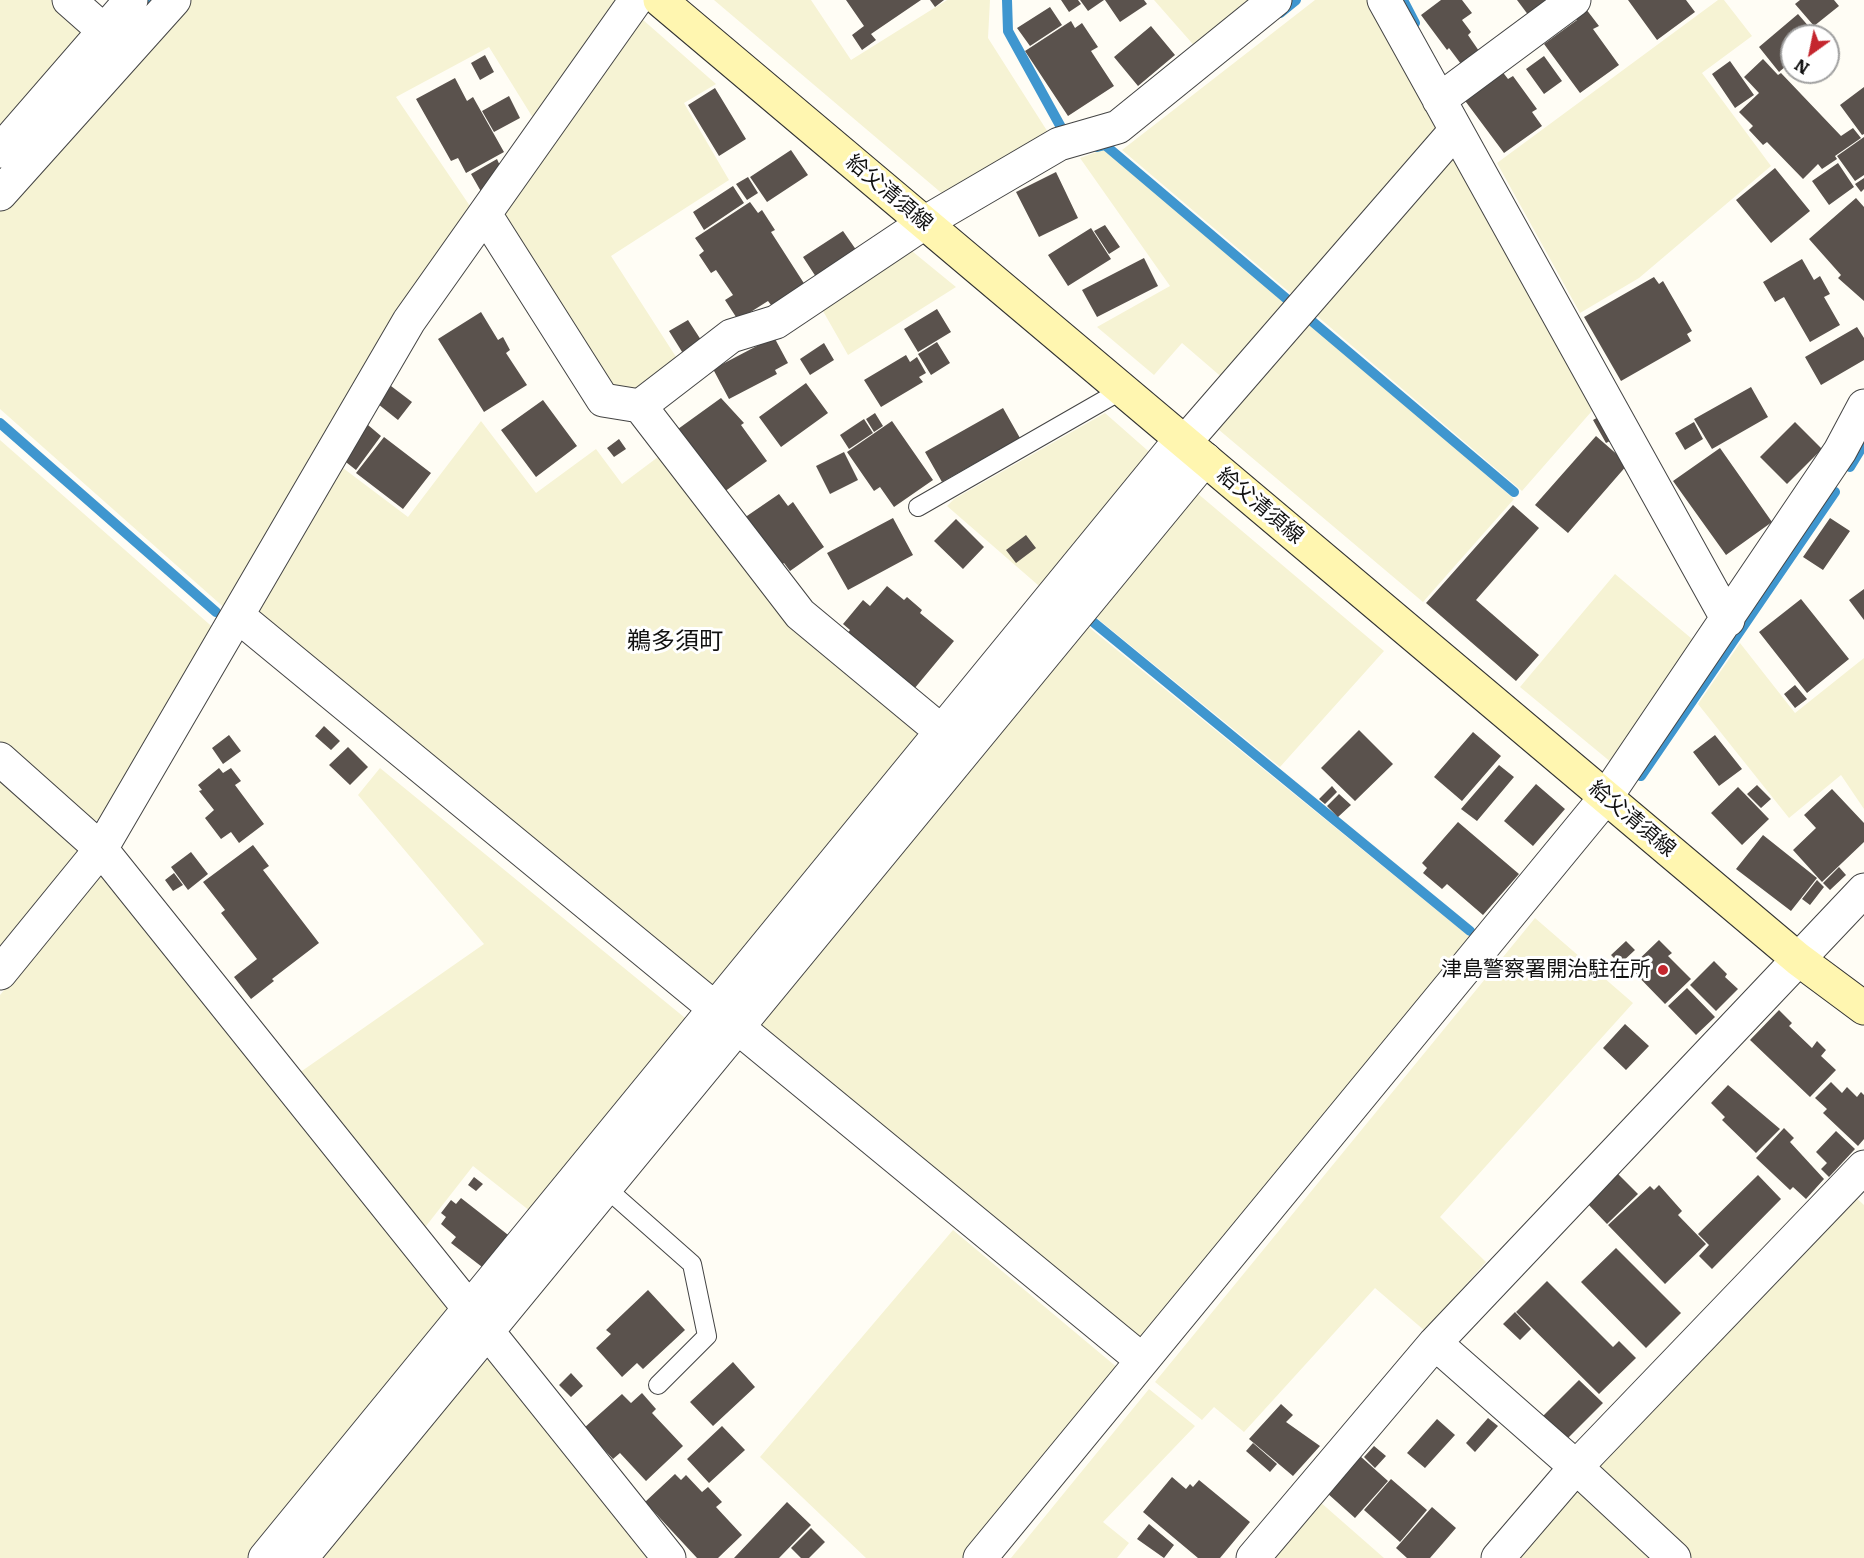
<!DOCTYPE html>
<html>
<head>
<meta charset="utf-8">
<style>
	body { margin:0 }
	#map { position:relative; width:1864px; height:1558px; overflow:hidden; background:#fffdf5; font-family:Literata,serif }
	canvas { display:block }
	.north { position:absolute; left:1780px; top:24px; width:60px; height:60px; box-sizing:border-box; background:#fff; border:2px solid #a0a0a0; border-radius:50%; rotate:213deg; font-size:16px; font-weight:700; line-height:24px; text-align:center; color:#111 }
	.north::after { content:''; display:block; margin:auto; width:21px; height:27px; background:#c4262e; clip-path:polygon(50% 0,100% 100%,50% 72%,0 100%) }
</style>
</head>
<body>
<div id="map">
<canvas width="1864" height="1558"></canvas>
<div class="north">N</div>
</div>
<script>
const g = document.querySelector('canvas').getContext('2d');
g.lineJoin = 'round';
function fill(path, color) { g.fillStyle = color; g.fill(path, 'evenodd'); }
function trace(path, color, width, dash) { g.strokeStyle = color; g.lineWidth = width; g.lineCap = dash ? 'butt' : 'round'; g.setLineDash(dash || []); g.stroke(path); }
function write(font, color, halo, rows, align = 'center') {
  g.font = font + ' Literata,"Noto Sans JP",serif'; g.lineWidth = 6; g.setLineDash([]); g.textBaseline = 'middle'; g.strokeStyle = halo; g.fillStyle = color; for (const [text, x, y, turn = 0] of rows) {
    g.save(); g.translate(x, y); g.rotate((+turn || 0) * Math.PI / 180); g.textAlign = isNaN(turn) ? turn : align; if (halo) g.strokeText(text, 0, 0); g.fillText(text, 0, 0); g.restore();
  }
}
fill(new Path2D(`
	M0 0H58L89 27 0 140Z
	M187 0H618L538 126 489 47 396 97 474 212 228 611 0 409V208Z
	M714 0H811L851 60 947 0H990L988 38 1051 137 945 196Z
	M1154 0H1259L1198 50Z
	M1315 0H1376L1442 119 1436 135 1295 297 1122 150Z
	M1718 0H1724L1752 36 1702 73 1771 166 1639 278 1580 313 1497 163Z
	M642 19 716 84 684 103 729 180 611 256 678 360 631 396 608 391 501 218Z
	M1105 149 1288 306 1225 380 1182 343 1154 375 1097 327 1170 286 1080 158Z
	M1448 149 1598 404 1522 491 1310 310Z
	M907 247 956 287 848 355 819 304Z
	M1303 317 1514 499 1423 602 1212 424Z
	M1105 413 1155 457 1046 592 947 506 954 499Z
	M481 421 536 493 596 449 622 484 666 451 922 725 926 741 721 988H704L260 622 255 604 339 465 408 517Z
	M0 440 217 631 106 819 91 821 0 741Z
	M1190 487 1384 651 1280 767 1087 610Z
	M1615 574 1698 644 1612 763 1520 687Z
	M1080 620 1471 938 1152 1336 1128 1337 760 1035 756 1018Z
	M1740 643 1795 713 1864 658V809L1841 775 1789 818 1698 704Z
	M380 768 690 1022 535 1215 473 1166 423 1230 299 1073 484 944 358 795Z
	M0 776 80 847 81 858 0 957Z
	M107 875 448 1308 254 1558H0V995L96 879Z
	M1535 918 1633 1003 1440 1217 1486 1262 1425 1331 1375 1288 1244 1432 1214 1407 1202 1420 1155 1382Z
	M1852 1194 1864 1205V1558H1687L1598 1474V1458Z
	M953 1230 1119 1369 964 1558H866L760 1457Z
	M490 1360 651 1558H312L472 1362Z
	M1149 1389 1195 1426 1103 1522 1129 1543 1117 1558H1011Z
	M1583 1483 1663 1558H1508Z
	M1319 1501 1384 1558H1271Z`), '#f6f3d4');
trace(new Path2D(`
	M1007 0 1008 31 1062 129
	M1403 0 1415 23
	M1280 13 1296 0
	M136 17 152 0
	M1097 147 1105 145 1288 300
	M1307 317 1514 492
	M0 423 216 612
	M1850 467 1864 444
	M1087 617 1470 931
	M1641 776 1835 492`), '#3f96cf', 10);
fill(new Path2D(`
	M846 0H921L871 34 876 40 862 50 852 35 864 26Z
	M930 0H944L935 7Z
	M1061 0H1078L1081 4 1069 12Z
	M1080 0H1104L1088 11Z
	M1105 0H1144L1147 4 1120 22Z
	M1441 0H1462L1472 13 1462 20 1471 32 1468 35 1479 51 1461 64 1449 48 1447 50 1421 15Z
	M1517 0H1551L1529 16Z
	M1628 0H1686L1695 12 1657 40Z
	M1800 0H1834L1839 6 1814 26 1795 4Z
	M1050 7 1062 25 1030 46 1017 28Z
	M1586 9 1599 26 1593 29 1619 65 1580 93 1544 44 1577 20 1575 17Z
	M1798 14 1817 36H1792V61L1779 72 1759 47Z
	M1071 21 1075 28 1082 23 1098 47 1091 51 1114 86 1068 116 1025 51Z
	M1151 26 1175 55 1138 86 1114 57Z
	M485 55 494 72 480 80 471 63Z
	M1544 56 1562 81 1544 94 1526 69Z
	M1763 59 1778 75 1781 73 1841 136 1853 128 1861 138 1835 156 1837 159 1822 169 1818 164 1803 179 1767 142 1763 145 1749 130 1753 126 1739 112 1759 93 1744 77Z
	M1730 61 1754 95 1735 108 1712 74Z
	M1501 70 1508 79 1513 76 1537 109 1532 112 1542 126 1504 153 1463 98Z
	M455 78 467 101 473 97 504 152 466 173 458 158 451 161 416 99Z
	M1864 87V134L1862 135 1840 105Z
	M715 88 746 139 719 156 688 105Z
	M509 96 520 118 494 132 482 111Z
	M1864 137V175L1855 181 1837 156Z
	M791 150 808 175 767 202 750 177Z
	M497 159 501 168 483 195 471 174Z
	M1838 163 1854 187 1829 205 1812 181Z
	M1775 168 1810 211 1771 243 1736 200Z
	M1056 172 1078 218 1039 237 1016 192Z
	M748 177 758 193 747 200 736 184Z
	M1864 178V189L1861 192 1855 184Z
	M733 186 744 203 704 230 693 212Z
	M1856 198 1864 207V301L1838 278 1841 275 1809 239Z
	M750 202 758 213 762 210 775 230 771 232 807 288 774 309 768 301 738 320 725 300 733 295 716 270 711 273 699 255 704 251 695 238Z
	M1105 225 1120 247 1109 254 1094 231Z
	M1091 228 1111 259 1068 286 1048 255Z
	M843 231 859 254 818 280 803 257Z
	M1144 258 1158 286 1097 317 1082 290Z
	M1802 259 1814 280 1820 276 1830 294 1824 297 1840 325 1810 342 1784 297 1775 302 1763 282Z
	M1654 277 1659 284 1663 281 1692 331 1687 334 1691 341 1621 381 1584 317Z
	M937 309 951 332 918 352 904 329Z
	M481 312 498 340 503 337 510 350 506 353 527 385 484 412 438 339Z
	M688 320 703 343 684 355 669 331Z
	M1857 327 1864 338V360L1821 385 1805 357Z
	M774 337 788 363 775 370 777 374 729 399 713 369Z
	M937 342 950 363 931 375 918 354Z
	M824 343 834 360 810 375 800 359Z
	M906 355 910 362 917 357 926 373 919 377 923 382 881 407 864 380Z
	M806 383 828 413 781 447 759 417Z
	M391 386 412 402 398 420 378 404Z
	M1751 387 1768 417 1712 449 1694 419Z
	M721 398 744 423 741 425 767 461 724 492 678 429Z
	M543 400 577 446 536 477 501 430Z
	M1003 408 1020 438 942 482 925 452Z
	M875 413 883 426 874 432 866 419Z
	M1604 414 1616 438 1606 443 1593 420Z
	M864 419 873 433 849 449 840 435Z
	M892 421 933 480 894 507 880 487 874 491 847 452Z
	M1694 422 1703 439 1685 450 1675 433Z
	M1795 422 1822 449 1787 484 1760 457Z
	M368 425 381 436 356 470 342 459Z
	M1596 436 1628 464 1568 533 1535 505Z
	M384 437 431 473 403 509 356 473Z
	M619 439 626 449 614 457 607 448Z
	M1720 448 1772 522 1726 555 1673 481Z
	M844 452 858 480 830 494 816 466Z
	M779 494 788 506 793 502 824 547 790 571 784 563 779 567 744 518Z
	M1513 505 1539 528 1476 600 1539 655 1516 681 1426 603Z
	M893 518 913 555 848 590 827 553Z
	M1830 518 1850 531 1823 570 1803 557Z
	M956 519 984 547 963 569 934 541Z
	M1026 535 1036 548 1016 563 1006 550Z
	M887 586 904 600 907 597 922 610 920 613 954 641 914 689 847 634 850 630 843 624 863 600 870 606Z
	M1864 589V620L1849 600Z
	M1801 599 1849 659 1807 693 1759 632Z
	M1795 685 1807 699 1795 708 1784 694Z
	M324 726 340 741 331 750 315 736Z
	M1359 730 1393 764 1355 801 1321 768Z
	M1473 732 1501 756 1462 801 1434 777Z
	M229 735 241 751 223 764 212 748Z
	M1715 735 1742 769 1719 786 1693 752Z
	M348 747 368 767 350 785 329 765Z
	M1499 765 1514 777 1477 821 1461 809Z
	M219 768 223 773 231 768 241 781 235 785 264 824 239 843 231 832 221 839 205 818 214 810 199 791 202 790 198 785Z
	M1536 784 1565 809 1533 846 1504 821Z
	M1757 785 1771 799 1761 808 1747 794Z
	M1332 786 1337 792 1325 804 1319 799Z
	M1738 787 1769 819 1742 845 1711 813Z
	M1832 789 1864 823V842L1822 882 1793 850 1816 828 1804 815Z
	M1339 794 1351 805 1338 817 1327 806Z
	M1458 822 1519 874 1483 915 1447 884 1442 889 1423 873 1427 868 1422 863Z
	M1763 835 1817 878 1791 911 1736 869Z
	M253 845 269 866 263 870 319 943 272 979 274 981 251 999 234 977 257 959 221 913 225 910 203 882Z
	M191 852 208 874 188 890 171 867Z
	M1839 867 1846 875 1830 890 1823 883Z
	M174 873 183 885 173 891 165 880Z
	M1817 880 1824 887 1810 905 1802 899Z
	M1659 940 1672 953 1668 956 1691 979 1665 1004 1630 968Z
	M1626 941 1635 950 1620 964 1611 955Z
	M1714 961 1727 974 1725 977 1738 989 1716 1011 1690 985Z
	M1687 988 1715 1017 1696 1035 1668 1006Z
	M1779 1010 1792 1023 1789 1026 1812 1048 1817 1041 1826 1050 1821 1056 1836 1070 1810 1097 1750 1040Z
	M1625 1024 1649 1046 1626 1070 1603 1048Z
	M1831 1082 1842 1093 1847 1087 1857 1097 1861 1092 1864 1095V1139L1858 1146 1823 1113 1827 1109 1815 1098Z
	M1728 1085 1780 1129 1756 1153 1722 1120 1725 1117 1711 1103Z
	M1784 1128 1794 1138 1790 1142 1824 1179 1806 1199 1793 1187 1790 1190 1756 1158Z
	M1836 1131 1855 1149 1829 1177 1821 1169 1827 1163 1816 1152Z
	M1617 1173 1638 1194 1607 1224 1586 1202Z
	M1758 1175 1781 1199 1712 1269 1699 1256 1709 1245 1698 1234Z
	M474 1177 483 1184 476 1191 468 1185Z
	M1659 1185 1682 1211 1678 1215 1706 1244 1665 1284 1608 1225 1650 1186 1654 1190Z
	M461 1198 512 1238 486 1270 451 1243 456 1237 441 1224 446 1217 441 1213 451 1200 456 1204Z
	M1616 1248 1681 1313 1646 1348 1581 1282Z
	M1547 1281 1613 1347 1619 1341 1636 1358 1599 1394 1516 1312Z
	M648 1290 685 1330 643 1369 637 1363 622 1377 596 1348 611 1334 606 1330Z
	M1515 1312 1531 1329 1520 1340 1503 1324Z
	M733 1362 755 1387 713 1426 690 1402Z
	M571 1373 583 1386 571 1397 559 1385Z
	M1579 1380 1603 1403 1565 1441 1541 1418Z
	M642 1393 656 1409 652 1413 683 1446 646 1481 620 1453 613 1459 584 1428 622 1394 631 1403Z
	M1281 1404 1293 1415 1286 1422 1320 1446 1293 1476 1249 1439Z
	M1488 1418 1498 1426 1475 1452 1466 1443Z
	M1437 1419 1455 1435 1425 1468 1407 1453Z
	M722 1426 745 1450 709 1483 687 1459Z
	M1253 1443 1277 1464 1270 1472 1246 1451Z
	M1374 1446 1386 1456 1375 1468 1364 1457Z
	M1360 1456 1388 1481 1355 1518 1327 1493Z
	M675 1474 681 1480 686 1475 702 1492 708 1487 722 1502 716 1507 742 1535 718 1558H697L645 1502Z
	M1172 1477 1186 1489 1190 1484 1193 1487 1199 1480 1250 1522 1220 1558H1198L1143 1512Z
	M1391 1479 1427 1510 1400 1542 1364 1510Z
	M787 1502 811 1525 779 1558H734Z
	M1432 1507 1456 1528 1430 1558H1407L1396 1548Z
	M1149 1524 1174 1545 1164 1558 1137 1539Z
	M811 1528 825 1542 809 1558H801L791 1548Z`), '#5a524d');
const lane = new Path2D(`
	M918 507 1122 390
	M606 1188 692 1264 707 1336 658 1385`);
const street = new Path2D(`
	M69 0 120 45
	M1384 0 1728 620
	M1439 100 1574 0
	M0 151 131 0
	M0 194 174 0
	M485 214 603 400 640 406 731 336 776 322 924 223 1059 144 1118 127 1275 0
	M640 406 800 614 959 746
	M1185 442 1456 130
	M238 616 1142 1360
	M0 759 101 849 669 1558
	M0 973 101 849 409 321 636 0
	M1435 1343 1576 1467 1674 1558
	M265 1558 1181 439
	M301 1558 1205 459
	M980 1558 1606 797 1840 451 1864 406
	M1253 1558 1435 1343 1864 890
	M1498 1558 1576 1467 1864 1167`);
const secondary = new Path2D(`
	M660 0 1798 959 1864 1008`);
trace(lane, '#444', 20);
trace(street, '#444', 35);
trace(secondary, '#333', 35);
trace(lane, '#fff', 18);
trace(street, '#fff', 33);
trace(secondary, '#fff6b0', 33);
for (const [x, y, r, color] of [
	[1663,970,6,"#c4262e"]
]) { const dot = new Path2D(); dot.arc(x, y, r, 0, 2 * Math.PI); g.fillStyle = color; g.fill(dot); trace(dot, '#fff', 2); }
write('21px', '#111', '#fff', [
	["給父清須線",889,193,40],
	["給父清須線",1260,506,40],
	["給父清須線",1632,819,40]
]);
write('21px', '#111', '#fff', [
	["津島警察署開治駐在所",1651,970]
], 'right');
write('24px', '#111', '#fff', [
	["鵜多須町",675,642]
]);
</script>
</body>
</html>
